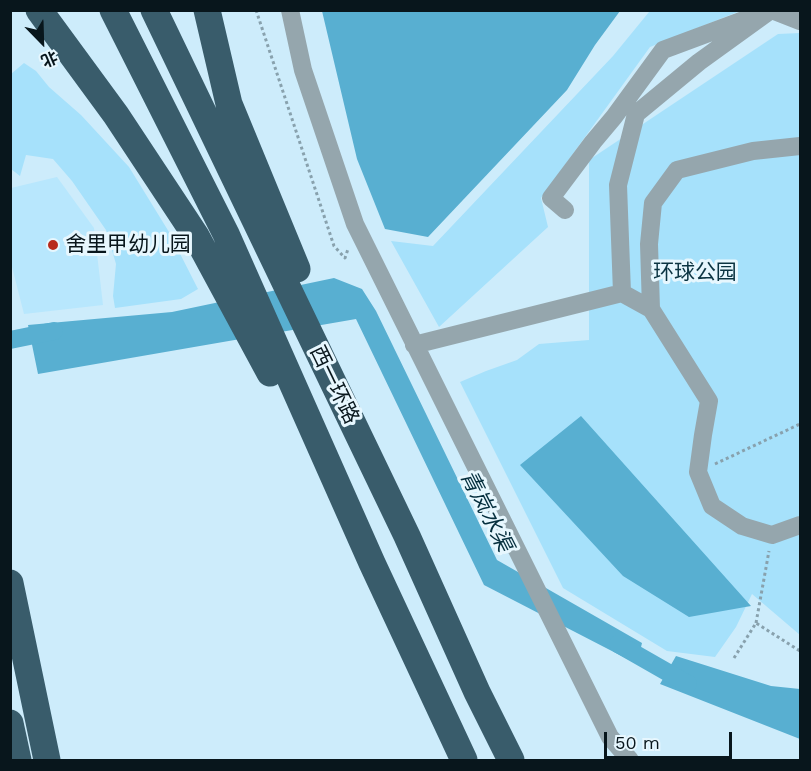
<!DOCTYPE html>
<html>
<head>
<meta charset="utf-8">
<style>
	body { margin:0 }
	#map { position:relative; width:811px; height:771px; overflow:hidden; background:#cdecfb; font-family:"Work Sans","Noto Sans SC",sans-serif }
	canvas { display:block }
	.frame { position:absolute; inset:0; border:12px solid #08161c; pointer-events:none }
	.north { position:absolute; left:12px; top:12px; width:60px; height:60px; -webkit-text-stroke:4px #e7f7fe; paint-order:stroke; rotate:157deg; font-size:16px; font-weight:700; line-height:24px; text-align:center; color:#08161c }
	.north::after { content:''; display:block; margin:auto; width:21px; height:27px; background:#08161c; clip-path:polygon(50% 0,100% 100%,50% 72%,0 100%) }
	.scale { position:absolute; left:604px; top:732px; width:128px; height:27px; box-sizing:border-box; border:3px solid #08161c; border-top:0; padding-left:8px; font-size:18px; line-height:21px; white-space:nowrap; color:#08161c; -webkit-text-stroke:4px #e7f7fe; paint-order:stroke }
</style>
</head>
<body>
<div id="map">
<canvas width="811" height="771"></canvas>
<div class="frame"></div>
<div class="north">北</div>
<div class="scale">50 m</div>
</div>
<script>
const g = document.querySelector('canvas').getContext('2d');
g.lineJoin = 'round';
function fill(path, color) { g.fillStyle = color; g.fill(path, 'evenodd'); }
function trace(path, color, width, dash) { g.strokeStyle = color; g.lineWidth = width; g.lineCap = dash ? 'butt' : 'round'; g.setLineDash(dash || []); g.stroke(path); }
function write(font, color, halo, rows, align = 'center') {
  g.font = font + ' "Work Sans","Noto Sans SC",sans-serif'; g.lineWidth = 6; g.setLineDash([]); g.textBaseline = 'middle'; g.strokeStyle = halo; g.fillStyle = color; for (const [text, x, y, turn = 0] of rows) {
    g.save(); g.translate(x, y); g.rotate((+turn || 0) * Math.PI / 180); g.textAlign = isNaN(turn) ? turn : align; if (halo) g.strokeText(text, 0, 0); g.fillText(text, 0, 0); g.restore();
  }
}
fill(new Path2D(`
	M57 177 94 228 103 305 24 314 11 263V188Z`), '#b8e7fd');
fill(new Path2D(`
	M654 10 740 11 650 47 541 198 548 227 439 327 391 241 433 246 613 56 649 12Z
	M800 33V635L752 594 736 627 715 657 667 651 563 588 460 382 486 371 517 360 539 344 589 340V160L778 34Z
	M24 63 36 71 49 87 81 115 129 167 169 232 198 289 181 299 115 308 113 296 116 264 106 230 72 181 53 159 26 155 20 176 11 169V74Z`), '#a6e1fb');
fill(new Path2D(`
	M322 11V10L620 11 595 45 567 90 428 237 385 229 357 159Z
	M334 278 362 289 376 311 497 560 642 643 637 664 484 585 356 319 38 374 28 325 172 312Z
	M581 416 751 606 689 617 623 576 520 465Z
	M676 656 771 686 800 689V739L660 684Z`), '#58afd1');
trace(new Path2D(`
	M10 340 54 331
	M618 644 688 684`), '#58afd1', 18);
trace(new Path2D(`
	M256 10 334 246 345 258 348 249
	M715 464 800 424
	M756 623 769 551
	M734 658 756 623 800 651`), '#88a1ad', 3, [3, 3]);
trace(new Path2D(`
	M290 10 303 70 355 224 610 737 630 760
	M772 10 800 21
	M565 210 551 198 593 142 614 117 663 50 749 18
	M622 293 651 309 649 244 653 203 677 170 753 151 800 146
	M651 309 709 401 703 435 698 472 712 506 742 526 772 535 800 525
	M414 345 622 293 618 185 636 114 699 62 771 10`), '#95a6ad', 18);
trace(new Path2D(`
	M39 10 116 115 196 236 270 373
	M113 10 226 234 372 563 464 760
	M154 10 407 536 477 692 511 760
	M207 10 229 104 297 269
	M10 583 47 760
	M10 723 18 760`), '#395c6b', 27);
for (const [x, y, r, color] of [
	[53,245,6,"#b82a1b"]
]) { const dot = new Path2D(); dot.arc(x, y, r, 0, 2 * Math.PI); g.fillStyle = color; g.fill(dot); trace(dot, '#e7f7fe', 2); }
write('21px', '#08161c', '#e7f7fe', [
	["舍里甲幼儿园",65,245]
], 'left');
write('21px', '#0b3442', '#e7f7fe', [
	["环球公园",695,273]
]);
write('21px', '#08161c', '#e7f7fe', [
	["西一环路",334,385,64]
]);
write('italic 22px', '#052f3e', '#e7f7fe', [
	["青岚水渠",486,511,63]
]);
</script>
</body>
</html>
